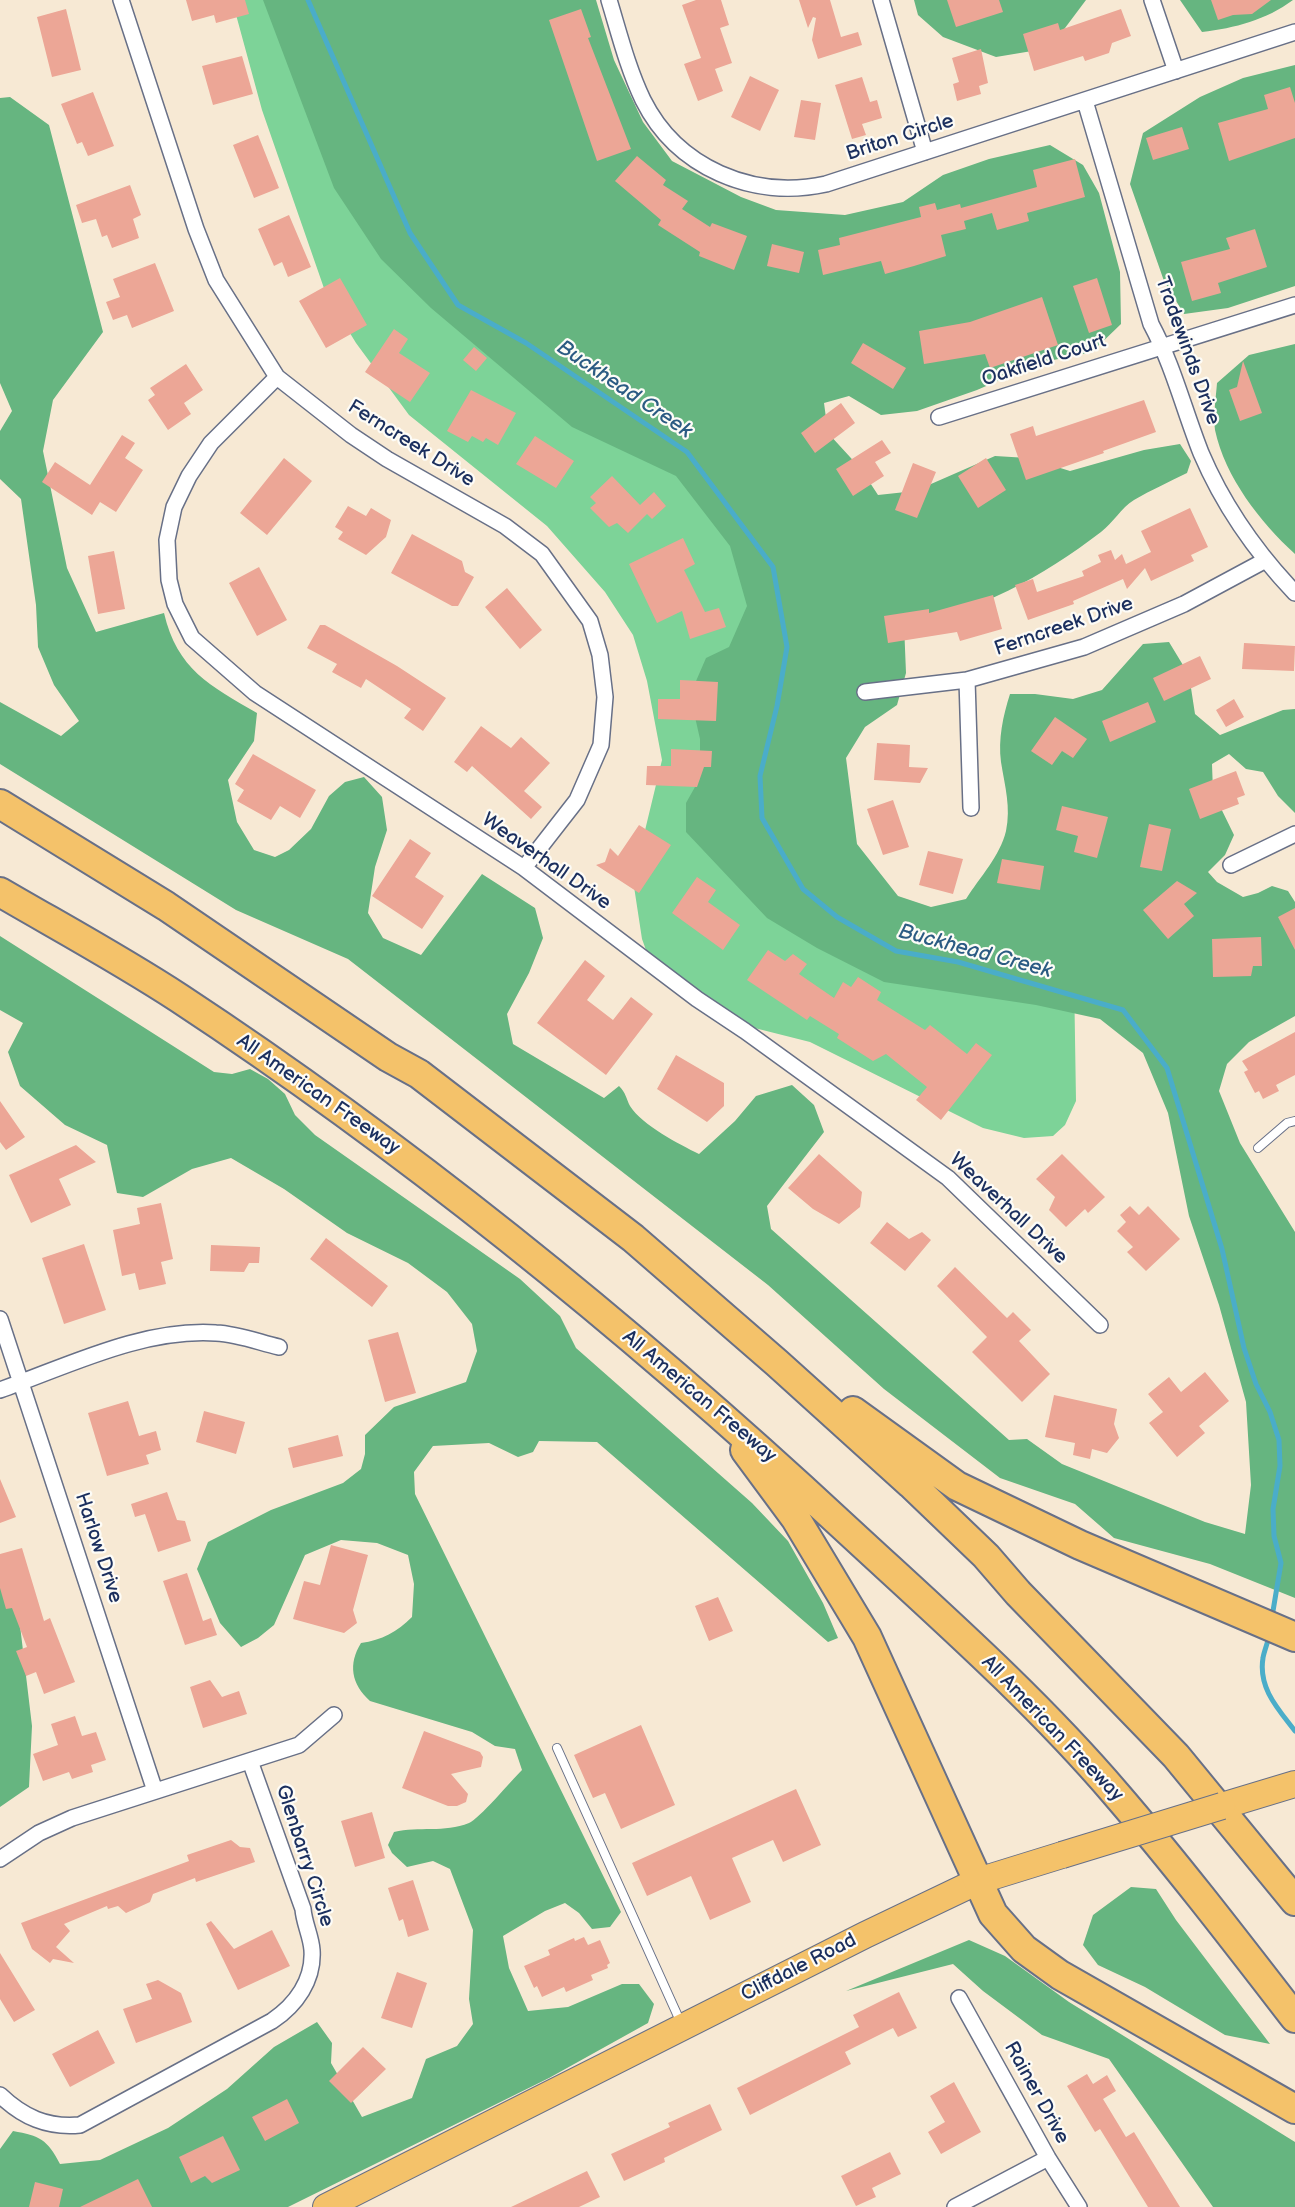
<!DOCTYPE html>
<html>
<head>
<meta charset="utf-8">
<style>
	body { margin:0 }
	canvas { display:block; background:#f7e9d4 }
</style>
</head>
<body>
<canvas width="1295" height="2207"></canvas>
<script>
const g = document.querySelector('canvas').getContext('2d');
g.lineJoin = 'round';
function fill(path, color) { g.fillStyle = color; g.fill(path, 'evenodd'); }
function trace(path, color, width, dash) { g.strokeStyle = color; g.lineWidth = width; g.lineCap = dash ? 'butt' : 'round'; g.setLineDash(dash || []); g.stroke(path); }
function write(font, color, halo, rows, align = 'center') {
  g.font = font + ' "Balsamiq Sans",sans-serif'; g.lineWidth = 4.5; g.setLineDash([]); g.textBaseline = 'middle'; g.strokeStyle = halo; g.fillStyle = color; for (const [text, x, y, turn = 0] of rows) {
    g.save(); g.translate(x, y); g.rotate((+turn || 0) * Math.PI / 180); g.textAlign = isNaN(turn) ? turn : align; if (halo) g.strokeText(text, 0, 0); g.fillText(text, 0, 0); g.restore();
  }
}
fill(new Path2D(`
	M232 0H392L703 409 818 757 876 891 1074 975 1076 1101 1065 1125 1053 1136 1024 1138 983 1128 810 1042 715 1018 650 961 642 939 633 880 662 760 647 681 633 635 605 592 547 526 409 415 356 343 326 294 262 110Z`), '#7dd398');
fill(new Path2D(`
	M263 0H596L614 60 643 122 672 161 741 197 776 210 845 215 903 202 943 175 989 159 1050 145 1083 165 1099 193 1120 272 1121 324 1092 352 1039 363 977 390 917 411 881 415 849 396 824 403 828 433 861 469 878 495 915 491 995 456 1028 458 1070 471 1144 450 1180 444 1191 461 1187 473C1169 482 1151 490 1134 500 1121 508 1113 523 1101 532 1042 577 978 613 904 624L906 673 897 705 865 727 846 758 857 844 898 896 931 907 966 899C980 877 1000 856 1006 831 1011 807 1005 787 1001 762 998 739 1003 716 1010 694H1035L1073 699 1102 690 1143 644 1169 642 1189 675 1195 714 1220 735 1283 710 1295 709V813L1278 796 1263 772 1246 769 1229 754 1212 764 1213 792 1234 835 1225 855 1208 872 1217 882 1243 897 1258 893 1272 886 1288 891 1295 902V1016L1249 1042 1227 1064 1219 1091 1240 1143 1295 1232V1598L1210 1564 1114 1538 1075 1504 1000 1478 884 1389 768 1285 348 959 236 910 0 764V702L61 736 79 721 54 685 38 647 36 605 21 499 0 479V431L12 411 0 383V98L10 97 49 125 103 332 53 400 43 451 67 568 96 632 164 613C177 669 210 686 257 713L254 741 228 780 237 822 254 850 275 857 289 850 311 829 329 796 345 782 364 777 382 797 387 830 375 867 368 913 383 938 421 955 482 874 535 908 543 938 529 973 507 1014 513 1044 604 1098 619 1086C626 1093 626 1098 630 1106 643 1126 679 1144 699 1154L735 1121 756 1096 792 1085 814 1105 824 1132 767 1206 771 1229 1009 1440 1027 1439 1062 1464 1205 1522 1245 1534 1251 1485 1246 1402 1219 1305 1189 1216 1168 1113 1143 1053 1100 1019 1036 1005 884 982 817 948 767 918 686 832V803L700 778V739L690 695 706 658 729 647 747 606 730 546 676 476 572 427 431 308 381 259 334 188Z
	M914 0H1086L1050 48 996 57 943 37 918 15Z
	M1180 0H1293C1266 20 1235 28 1202 32Z
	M1295 65V286L1228 308 1184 314 1164 281 1130 184 1143 133 1200 97 1243 78Z
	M1295 344V554C1260 522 1225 477 1215 430 1213 416 1216 397 1217 383L1249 355Z
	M0 936 214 1072 232 1074 250 1069 268 1079 285 1094 295 1115 315 1135 520 1279 560 1316 576 1348 752 1503 788 1541 823 1603 838 1638 828 1642 597 1442 539 1441 533 1452 518 1457 489 1443 433 1446 414 1472 415 1494 621 1912 610 1927 592 1929 579 1913 565 1903 545 1911 503 1936 509 1968 528 2011 568 2007 622 1984H639L654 2004 648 2023 549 2078 288 2207H0V2149L13 2131C40 2136 47 2139 60 2164L100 2160 168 2128 227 2089 274 2047 317 2022 332 2043 331 2063 362 2117 412 2098 426 2059 457 2046 473 2024 469 1999 473 1930 450 1869 433 1861 407 1867 392 1853 388 1845 394 1832C419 1826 444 1833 469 1823 478 1820 512 1780 522 1770L515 1749 495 1746 472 1732 370 1701C351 1684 348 1664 361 1643 382 1640 397 1632 412 1617L414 1584 408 1555 377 1543 341 1540 305 1555 274 1625 258 1638 241 1647 220 1623 197 1569 208 1542 271 1510 343 1483 361 1469 365 1454V1435L394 1407 466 1382 477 1351 472 1324 447 1292 408 1263 347 1233 284 1189 231 1158 192 1169 143 1197 117 1193 107 1145 65 1125 20 1086 8 1052 23 1023 0 1010Z
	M0 1574 19 1617 32 1726 29 1787 0 1807Z
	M1131 1887 1156 1889 1176 1920 1270 2044 1225 2035 1145 1987 1098 1965 1083 1945 1093 1915Z
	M969 1940 1005 1956 1069 2002 1295 2142V2207H1213L1109 2059 1042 2035 983 1991 953 1964 846 1991Z`), '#66b580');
trace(new Path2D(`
	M308 0 410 233 458 305 526 343 687 452 773 567 787 647 777 706 760 776 762 818 803 889 837 917 896 951 958 962 1123 1010 1167 1068 1222 1249 1244 1348 1256 1384 1270 1412 1279 1440 1280 1466 1273 1509 1274 1536 1281 1563 1272 1617
	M1269 1635C1268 1643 1264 1651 1263 1658 1258 1688 1278 1709 1295 1731`), '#4aadc9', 5);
fill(new Path2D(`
	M186 0H245L249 14 216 23 214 15 192 21Z
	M696 0H721L729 25 720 28 732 63 715 69 723 91 698 101 684 64 701 58 682 5Z
	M799 0H830L841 37 858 32 862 45 818 59 812 40 816 18 813 17 808 28Z
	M947 0H999L1003 12 956 27Z
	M1211 0H1271L1252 14 1233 15 1218 20Z
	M66 9 81 70 52 77 37 17Z
	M581 9 591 37 588 38 631 149 597 161 549 20Z
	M1121 9 1131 36 1112 43 1109 53 1085 61 1083 56 1034 71 1023 34 1058 23 1060 30Z
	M981 49 988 83 979 86 981 94 957 101 953 84 959 82 952 58Z
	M242 56 253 94 213 105 202 66Z
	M750 76 779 90 760 131 731 117Z
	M862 77 870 102 877 100 882 118 862 124 866 135 852 139 835 85Z
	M1290 87 1295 103V138L1229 161 1218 123 1268 109 1264 95Z
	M93 92 114 146 88 156 82 142 77 144 61 104Z
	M801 100 821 103 815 140 794 137Z
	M1182 127 1189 149 1153 160 1146 138Z
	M258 135 279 188 254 198 233 145Z
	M637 156 666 180 663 185 688 201 682 209 710 227 712 223 747 236 734 270 699 256 700 252 658 225 661 220 615 181Z
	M1075 159 1085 197 1027 213 1029 221 997 230 992 213 964 221 966 229 941 235 946 256 914 266 885 274 881 261 823 275 818 250 840 245 839 238 921 217 919 207 935 203 937 210 960 204 961 208 1037 187 1033 170Z
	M130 185 141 215 133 219 139 238 112 248 107 235 102 237 96 219 82 223 76 205Z
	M289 215 311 267 288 277 282 262 274 266 258 229Z
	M1255 229 1267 267 1218 283 1221 293 1192 301 1181 262 1230 249 1226 238Z
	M772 244 804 252 799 273 767 266Z
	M155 263 174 311 132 328 127 315 113 320 106 302 120 297 113 279Z
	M340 278 367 325 326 348 299 301Z
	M1097 278 1112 325 1089 333 1073 286Z
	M1042 297 1058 345 990 368 985 354 924 364 919 331 970 322Z
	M394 329 408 339 399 353 430 373 410 402 365 372Z
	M863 343 906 368 893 389 851 363Z
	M474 347 487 358 476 371 463 360Z
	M1243 361 1262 413 1240 421 1229 390 1237 387Z
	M186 364 203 390 184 403 191 414 168 430 148 400 155 395 150 388Z
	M471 390 516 413 498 445 486 438 483 442 472 436 468 442 447 431Z
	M1144 400 1156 432 1103 451 1104 453 1026 480 1010 434 1033 426 1036 436Z
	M841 403 855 423 815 453 801 433Z
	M122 435 135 443 125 458 143 470 116 512 100 502 92 515 42 482 55 462 90 485Z
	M535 436 574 461 556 488 516 464Z
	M882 440 891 453 875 462 884 476 853 496 836 469Z
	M284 458 312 481 267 535 240 513Z
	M986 458 1006 490 978 508 958 476Z
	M913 463 936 472 917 518 895 510Z
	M612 476 640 505 654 492 666 506 652 519 647 514 628 533 617 523 609 527 590 508 596 503 590 497Z
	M348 506 366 516 371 508 391 520 386 537 366 555 338 539 343 532 335 527Z
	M1190 508 1208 547 1191 555 1194 561 1151 581 1145 568 1127 589 1123 579 1073 601 1074 604 1028 620 1015 585 1033 579 1037 592 1084 576 1082 571 1101 562 1098 555 1111 550 1115 560 1122 554 1126 564 1151 552 1141 531Z
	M412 534 462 561 465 572 474 577 458 606H452L391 573Z
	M683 538 695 564 684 570 705 612 719 608 726 627 690 639 682 611 657 623 629 564Z
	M114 551 125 609 98 614 88 556Z
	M259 567 287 620 257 636 229 583Z
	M507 588 542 630 520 649 485 607Z
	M993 595 1002 629 960 641 957 632 888 643 884 616 929 609V613Z
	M320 625H325L397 666 446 698 423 731 404 718 411 709 366 679 361 688 332 672 337 664 307 648Z
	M1244 643 1295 646 1294 671 1242 669Z
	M1200 656 1211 679 1164 701 1153 678Z
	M680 680 718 682 716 721 658 719V699H680Z
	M1234 699 1244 717 1226 727 1216 710Z
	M1148 702 1156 722 1110 742 1102 721Z
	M1055 717 1087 739 1073 758 1062 751 1052 765 1031 751Z
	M481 726 511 748 521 737 550 763 524 791 542 807 531 819 472 766 467 772 454 762Z
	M877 743 910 745 909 767 928 768 920 783 874 780Z
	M671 749 712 751 711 767H704L697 787 646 785 647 766H671Z
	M253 754 316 790 300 818 280 806 271 820 237 801 244 790 235 784Z
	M1236 771 1245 795 1237 798 1239 804 1200 819 1189 789Z
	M893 800 909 847 883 855 867 809Z
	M1062 806 1108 817 1097 858 1074 852 1078 836 1056 830Z
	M1149 824 1171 829 1162 871 1140 867Z
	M639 825 671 845 639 893 596 865 605 862 610 848 618 856Z
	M410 839 431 853 415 877 444 896 422 929 372 896Z
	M928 851 963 859 953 894 919 885Z
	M1002 859 1044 866 1040 890 997 883Z
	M697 877 716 890 708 902 740 925 723 950 672 913Z
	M1177 881 1197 893 1184 904 1194 916 1168 939 1143 910Z
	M1295 908V950L1278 917Z
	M1261 937 1262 966H1253L1251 976 1213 977 1212 939Z
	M768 950 785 961 793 954 807 964 799 974 834 998 843 982 851 987 858 977 881 992 877 1000 925 1030 930 1025 967 1054 976 1043 992 1055 941 1120 916 1100 927 1087 886 1054 873 1061 837 1038 839 1034 810 1016 807 1020 747 980Z
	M585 960 605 976 587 1000 613 1020 631 997 653 1014 606 1075 537 1023Z
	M1295 1032V1075L1276 1085 1279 1091 1263 1099 1259 1091 1255 1093 1244 1072 1248 1070 1242 1061Z
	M676 1055 724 1083V1106L707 1122 657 1089Z
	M0 1101 25 1137 6 1150 0 1142Z
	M76 1145 96 1162 59 1179 71 1205 31 1223 9 1175Z
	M819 1154 862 1192 860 1207 839 1224 813 1209 788 1188Z
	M1062 1154 1105 1197 1088 1213 1085 1209 1066 1227 1049 1210 1055 1197 1036 1179Z
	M161 1203 173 1259 161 1262 166 1284 139 1290 135 1273 122 1276 113 1230 140 1224 137 1208Z
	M1130 1206 1139 1215 1148 1206 1180 1239 1146 1271 1127 1252 1133 1247 1117 1231 1126 1222 1120 1215Z
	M887 1222 909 1239 922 1232 931 1240 905 1271 870 1243Z
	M326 1238 388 1286 372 1307 310 1259Z
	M84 1244 106 1310 64 1324 42 1258Z
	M211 1245 260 1247 259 1263H249L244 1272 210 1271Z
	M955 1267 1007 1318 1013 1312 1031 1330 1019 1341 1050 1374 1022 1402 972 1352 987 1337 937 1286Z
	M398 1332 416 1393 385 1402 368 1340Z
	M1205 1372 1229 1401 1199 1426 1205 1433 1177 1457 1149 1423 1163 1412 1148 1394 1169 1377 1181 1392Z
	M1054 1395 1117 1409 1114 1424 1119 1438 1107 1453 1092 1449 1090 1459 1073 1455 1075 1443 1045 1437Z
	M128 1401 139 1436 156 1431 161 1450 146 1455 149 1464 107 1476 88 1413Z
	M204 1411 245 1422 236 1454 196 1442Z
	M338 1435 343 1456 293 1468 288 1448Z
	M0 1479 16 1517 0 1523Z
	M167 1492 177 1520 185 1521 191 1541 158 1552 145 1514 135 1517 131 1504Z
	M331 1545 368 1555 353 1610 357 1623 344 1633 293 1619 304 1581 320 1585Z
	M22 1548 44 1621 50 1618 75 1682 44 1694 36 1672 26 1676 16 1651 27 1647 12 1608 6 1609 0 1588V1554Z
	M187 1573 203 1621 211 1618 217 1635 185 1645 163 1581Z
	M718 1597 733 1631 709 1641 695 1606Z
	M210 1680 222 1697 239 1691 247 1714 203 1728 190 1687Z
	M75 1716 82 1736 96 1732 106 1760 91 1765 93 1772 72 1779 69 1772 43 1781 33 1754 58 1745 51 1724Z
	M641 1725 675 1805 621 1829 605 1793 593 1798 574 1755Z
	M424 1731 480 1752 483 1757 481 1767 451 1774 468 1794 466 1802 457 1806H448L402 1788Z
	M796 1789 821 1845 783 1862 773 1840 732 1858 751 1902 710 1920 691 1876 647 1896 632 1863Z
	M372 1812 385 1858 355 1867 341 1821Z
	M231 1840 240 1847 250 1848 255 1862 196 1882 195 1878 153 1894 150 1902 126 1913 118 1906 108 1909 107 1906 64 1924 70 1931 56 1947 74 1963 53 1959 50 1963 32 1949 21 1923 189 1861 187 1855Z
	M413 1880 429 1930 408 1937 403 1919 399 1921 388 1888Z
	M211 1921 234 1949 272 1930 290 1966 238 1990 206 1924Z
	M584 1937 588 1945 600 1940 610 1963 607 1965 608 1968 591 1975 593 1980 566 1992 564 1987 542 1997 537 1986 534 1988 524 1966 550 1955 548 1950 574 1938 575 1941Z
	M0 1953 35 2010 14 2022 0 1999Z
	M397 1972 427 1983 412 2028 381 2018Z
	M158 1980 181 1993 192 2022 136 2043 123 2009 152 1999 146 1984Z
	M899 1992 917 2028 898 2037 893 2028 845 2052 851 2064 750 2115 737 2088 859 2027 853 2015Z
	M98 2030 115 2063 70 2087 52 2054Z
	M363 2047 386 2069 351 2103 329 2081Z
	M1087 2074 1093 2084 1107 2075 1116 2091 1103 2099 1126 2137 1134 2132 1180 2207H1148L1100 2129 1095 2132 1067 2086Z
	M954 2082 981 2132 941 2154 928 2132 945 2122 930 2096Z
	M287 2099 299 2123 265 2141 252 2117Z
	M710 2104 722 2130 664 2158 665 2162 624 2181 611 2154 670 2127 668 2123Z
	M223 2136 240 2170 212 2183 205 2176 191 2183 179 2157Z
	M890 2152 901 2174 872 2188 876 2197 856 2206 841 2176Z
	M587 2171 600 2197 579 2207H511Z
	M138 2179 152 2207H80Z
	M35 2182 63 2189 59 2207H29Z`), '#eca696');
const lane = new Path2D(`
	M1258 1148 1287 1123 1295 1121
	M557 1748 681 2023`);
const street = new Path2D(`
	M121 0 196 229 216 280 277 377 351 435 387 459 505 526 542 554 590 621 600 655 605 697 601 745 577 800 524 868
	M609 0C619 33 628 69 643 100 677 168 753 200 826 184L1295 32
	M881 0 925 152
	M1152 0 1176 71
	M1085 101 1151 324C1173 365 1184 410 1201 453 1224 507 1255 551 1295 593
	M277 377 211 443 189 476 174 507 167 540 169 580 175 604 192 638 255 693 524 868 697 999 745 1031 948 1178 1100 1325
	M939 417 1295 305
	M967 680 971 808
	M865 692 967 680 1084 647 1184 604 1264 561
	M1231 865 1295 834
	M0 1319 155 1791
	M0 1390C68 1366 143 1328 216 1333 238 1334 258 1342 279 1347
	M0 1859 39 1833 72 1818 299 1745 334 1715
	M959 1998 1048 2158 1079 2207
	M0 2095C23 2117 47 2128 80 2125L272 2021C296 2005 314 1980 312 1950 311 1936 304 1923 303 1909L250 1761
	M955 2207 1048 2158`);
const primary = new Path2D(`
	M1222 1806 1295 1784
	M326 2207 865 1935 978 1881 1062 1855`);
const highway = new Path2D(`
	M0 804 166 906 388 1057 419 1074 633 1238 777 1363 911 1484 986 1556 1018 1593 1176 1756 1295 1901
	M0 892C60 927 121 960 179 998 416 1154 636 1334 844 1527 937 1613 1034 1698 1116 1794 1178 1866 1237 1943 1295 2018
	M853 1411 957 1486 1080 1545 1295 1637
	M745 1450 796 1519 867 1637 993 1914 1024 1949 1060 1975 1295 2109`);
trace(lane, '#687087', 10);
trace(street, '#687087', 18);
trace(primary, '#687087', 28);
trace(highway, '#687087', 32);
trace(lane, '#fff', 8);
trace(street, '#fff', 15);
trace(primary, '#f4c26a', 26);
trace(highway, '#f4c26a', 28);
const primaryBridge = new Path2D(`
	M1062 1855 1222 1806`);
trace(primaryBridge, '#687087', 28, []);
trace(primaryBridge, '#f4c26a', 26);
write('20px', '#1b2f5e', '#fdfcf7', [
	["Briton Circle",900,138,-18],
	["Tradewinds Drive",1187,351,70],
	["Oakfield Court",1044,361,-18],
	["Ferncreek Drive",411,444,32],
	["Ferncreek Drive",1064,627,-19],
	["Weaverhall Drive",546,862,35],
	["All American Freeway",318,1095,35],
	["Weaverhall Drive",1008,1209,43],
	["All American Freeway",699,1397,40],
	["Harlow Drive",98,1548,72],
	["All American Freeway",1052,1729,46],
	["Glenbarry Circle",304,1856,72],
	["Cliffdale Road",799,1968,-27],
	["Rainer Drive",1036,2093,61]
]);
write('italic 21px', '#2b5b83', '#fdfcf7', [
	["Buckhead Creek",624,390,34],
	["Buckhead Creek",975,952,15]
]);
</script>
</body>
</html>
